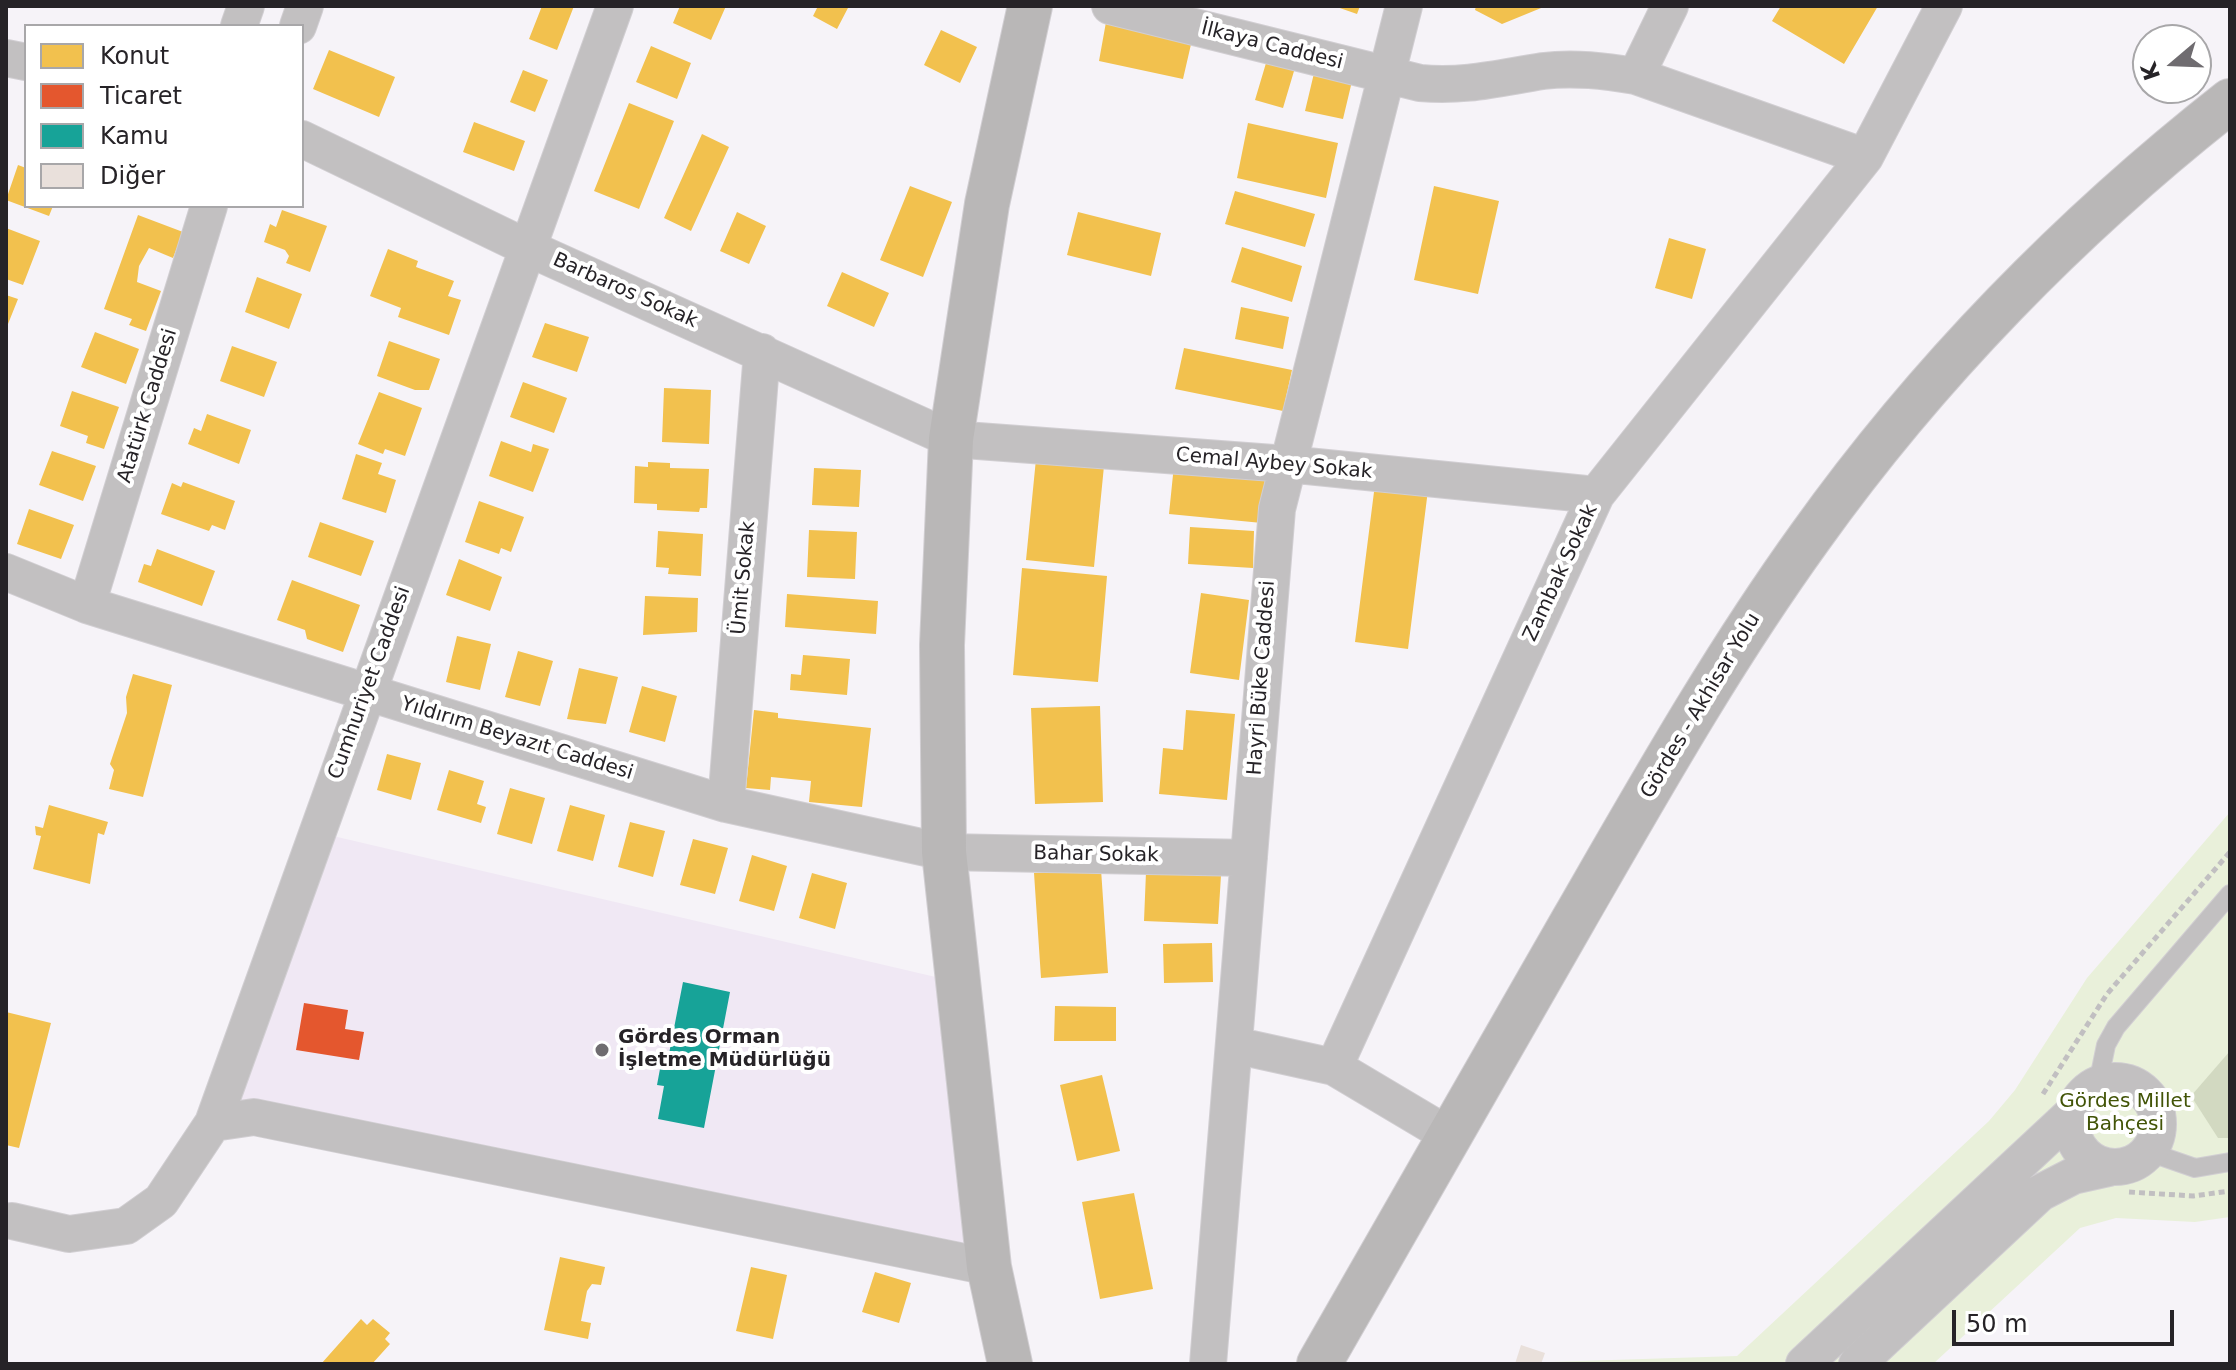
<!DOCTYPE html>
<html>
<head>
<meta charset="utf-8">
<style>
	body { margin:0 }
	#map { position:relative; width:2236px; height:1370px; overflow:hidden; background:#f6f3f8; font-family:"DejaVu Sans",sans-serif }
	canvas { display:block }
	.frame { position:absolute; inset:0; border:8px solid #262327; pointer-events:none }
	.legend { position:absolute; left:24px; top:24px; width:280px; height:184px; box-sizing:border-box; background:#fff; border:2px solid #a8a7a9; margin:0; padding:10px 14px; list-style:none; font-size:24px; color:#262327 }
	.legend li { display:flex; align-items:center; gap:16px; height:40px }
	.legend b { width:40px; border:2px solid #a8a7a9 }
	.north { position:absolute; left:2132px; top:24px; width:80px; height:80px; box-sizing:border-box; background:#fff; border:2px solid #a8a7a9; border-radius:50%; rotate:251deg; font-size:22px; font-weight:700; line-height:32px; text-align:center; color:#262327 }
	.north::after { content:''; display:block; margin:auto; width:28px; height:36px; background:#6f6c70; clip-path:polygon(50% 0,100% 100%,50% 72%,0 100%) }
	.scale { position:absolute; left:1952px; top:1310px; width:222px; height:36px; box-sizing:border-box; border:4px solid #262327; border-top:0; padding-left:10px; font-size:24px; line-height:28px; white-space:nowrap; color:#262327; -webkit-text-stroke:6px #fff; paint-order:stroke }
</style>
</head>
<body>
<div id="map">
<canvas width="2236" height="1370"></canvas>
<div class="frame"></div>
<ul class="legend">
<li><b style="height:22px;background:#f2c14e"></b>Konut</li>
<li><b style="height:22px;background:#e4572e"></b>Ticaret</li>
<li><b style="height:22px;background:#17a398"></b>Kamu</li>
<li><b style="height:22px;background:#e9e0db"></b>Diğer</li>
</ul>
<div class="north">K</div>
<div class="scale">50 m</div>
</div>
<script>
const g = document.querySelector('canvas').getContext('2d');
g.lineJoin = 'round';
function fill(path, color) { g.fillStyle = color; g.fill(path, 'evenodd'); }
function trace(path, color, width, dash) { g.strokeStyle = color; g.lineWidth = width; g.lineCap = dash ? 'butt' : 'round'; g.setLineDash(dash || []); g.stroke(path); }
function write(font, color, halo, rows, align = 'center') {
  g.font = font + ' "DejaVu Sans",sans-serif'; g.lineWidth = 8; g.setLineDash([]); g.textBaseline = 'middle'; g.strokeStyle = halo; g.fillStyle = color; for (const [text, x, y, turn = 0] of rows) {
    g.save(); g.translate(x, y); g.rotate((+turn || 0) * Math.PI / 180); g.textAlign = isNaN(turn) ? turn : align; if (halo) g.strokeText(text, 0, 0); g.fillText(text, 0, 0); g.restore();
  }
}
fill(new Path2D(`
	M316 832 957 982 989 1267 213 1123Z`), '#f0e8f4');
fill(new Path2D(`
	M2230 812V1217L2195 1222 2116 1218 2080 1228 1933 1364H1486L1737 1356 1989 1121 2015 1090 2087 978Z`), '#e9f0da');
fill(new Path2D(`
	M2230 1051V1138H2218L2191 1096Z`), '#d2d9c1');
fill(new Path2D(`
	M542 6H574L557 50 529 39Z
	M680 6H726L711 40 673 23Z
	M818 6H849L837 29 813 16Z
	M1334 6H1360L1357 14Z
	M1476 6H1546L1502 24 1475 10Z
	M1781 6H1878L1844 64 1772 21Z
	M1106 22 1192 40 1183 79 1099 61Z
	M941 30 977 47 960 83 924 65Z
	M651 46 691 63 677 99 636 82Z
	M329 50 395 77 379 117 313 89Z
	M1269 53 1297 61 1283 108 1255 100Z
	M1315 69 1353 77 1343 119 1305 111Z
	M523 70 548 80 535 112 510 102Z
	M629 103 674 121 639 209 594 191Z
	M474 122 525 141 514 171 463 152Z
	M1248 123 1338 143 1326 198 1237 178Z
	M702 134 729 147 691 231 664 218Z
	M18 165 26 168V206H53L49 216 6 200Z
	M910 186 952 202 923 277 880 260Z
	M1434 186 1499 201 1478 294 1414 280Z
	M1235 191 1315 214 1305 247 1225 224Z
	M282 210 327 226 310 272 286 263 289 256 285 250 264 242 270 224 276 227Z
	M737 212 766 226 749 264 720 251Z
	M1078 212 1161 233 1151 276 1067 255Z
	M138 215 183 232 173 258 149 248 139 266 137 282 161 291 146 331 129 325 132 319 104 309Z
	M6 228 40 241 23 285 6 279Z
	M1669 238 1706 249 1692 299 1655 288Z
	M1242 247 1302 266 1292 302 1231 282Z
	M388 249 418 261 416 267 454 281 448 296 461 300 449 335 398 317 401 308 370 296Z
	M842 272 889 293 874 327 827 306Z
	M257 277 302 294 289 329 245 312Z
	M6 295 18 299 6 329Z
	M1241 307 1289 317 1283 349 1235 339Z
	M545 323 589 337 577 372 532 357Z
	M95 332 139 349 126 384 81 367Z
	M389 341 440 359 429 390H415L377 376Z
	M232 346 277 362 264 397 220 381Z
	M1184 348 1292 370 1283 411 1175 389Z
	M523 382 567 398 554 433 510 417Z
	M664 388 711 390 709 444 662 442Z
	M72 391 119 407 104 449 86 443 88 436 60 426Z
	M379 392 422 408 405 456 385 449 383 454 358 444Z
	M207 414 251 430 239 464 188 444 194 428 201 431Z
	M501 441 531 452 533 444 549 449 533 492 489 476Z
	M52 451 96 466 83 501 39 485Z
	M356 454 382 463 378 474 396 480 386 513 342 499Z
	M1036 459 1104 466 1094 567 1026 560Z
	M648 462 670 463V468L709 469 707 508H700L699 512 657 510V504L634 503 635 466 648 467Z
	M1174 465 1267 474 1262 523 1169 514Z
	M814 468 861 470 859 507 812 505Z
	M183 482 235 501 225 530 212 525 209 531 161 514 172 483 181 487Z
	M1375 484 1428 490 1408 649 1355 642Z
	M479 501 524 517 511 552 501 548 499 554 465 542Z
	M29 509 74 525 61 559 17 544Z
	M320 522 374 541 361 576 308 557Z
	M1190 527 1254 531 1253 568 1188 564Z
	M809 530 857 532 855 579 807 577Z
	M658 531 703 534 701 576 668 574 669 568 656 567Z
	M157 549 215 571 202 606 138 582 144 564 151 566Z
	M459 559 502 577 490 611 446 595Z
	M1022 568 1107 576 1098 682 1013 675Z
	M292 580 360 605 343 652 307 639 305 630 277 620Z
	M1201 593 1249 600 1239 680 1190 673Z
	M787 594 878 601 876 634 785 627Z
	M645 596 698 598 697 632 643 635Z
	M457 636 491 644 480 690 446 682Z
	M518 651 553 661 540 706 505 697Z
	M803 655 850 659 847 695 790 690 791 674 801 675Z
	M579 668 618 677 606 724 567 719Z
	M133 674 172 685 143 797 109 789 114 770 110 764 127 713 126 697Z
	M642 686 677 696 665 742 629 732Z
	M1100 706 1103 802 1035 804 1031 708Z
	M754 710 778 713V718L871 728 862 807 809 802 811 781 771 777 770 790 746 788Z
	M1186 710 1235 714 1227 800 1159 794 1163 748 1183 750Z
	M387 754 421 763 411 800 377 790Z
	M449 770 484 781 477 804 486 807 481 823 437 810Z
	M510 788 545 798 532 844 497 834Z
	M49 805 108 822 104 835 98 833 90 884 33 869 41 836 36 835 35 826 43 828Z
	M570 805 605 815 593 861 557 851Z
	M630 822 665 831 653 877 618 867Z
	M693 839 728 848 715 894 680 885Z
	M752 855 787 866 774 911 739 901Z
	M1101 869 1108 973 1041 978 1034 873Z
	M1146 872 1221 875 1218 924 1144 921Z
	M812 873 847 883 835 929 799 918Z
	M1212 943 1213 982 1164 983 1163 944Z
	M1055 1006 1116 1007V1041H1054Z
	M6 1012 51 1023 19 1148 6 1145Z
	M1102 1075 1120 1151 1077 1161 1060 1085Z
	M1134 1193 1153 1289 1100 1299 1082 1202Z
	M560 1257 605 1267 601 1285 592 1284 587 1291 581 1321 591 1323 588 1339 544 1330Z
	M751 1267 787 1275 773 1339 736 1331Z
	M875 1272 911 1283 899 1323 862 1312Z
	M361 1319 367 1325 373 1319 390 1333 385 1339 390 1344 372 1364H321Z`), '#f2c14e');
fill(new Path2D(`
	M304 1003 348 1010 345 1029 364 1032 359 1060 296 1050Z`), '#e4572e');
fill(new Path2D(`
	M683 982 730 992 704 1128 658 1119 664 1086 657 1085 662 1058 668 1059Z`), '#17a398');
fill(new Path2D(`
	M1521 1345 1545 1353 1541 1364H1515Z`), '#e9e0db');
const lane = new Path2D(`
	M2098 1084 2106 1045 2116 1027 2230 894
	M2149 1152 2195 1168 2230 1162`);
const street = new Path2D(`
	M1110 6 1420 83C1466 87 1498 78 1543 71 1574 67 1605 71 1636 76L1670 6
	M239 26 246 6
	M298 26 305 6
	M6 58 26 62
	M1636 76 1865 157
	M302 139 528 248 951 439 1287 464 1596 495
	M6 572 87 605 726 804 944 852 1249 858
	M87 605 209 206
	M726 804 762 352
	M1234 1045 1334 1067 1450 1136
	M1334 1067 1596 495 1865 157 1944 6
	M2072 1124a43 43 0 1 1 86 0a43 43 0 1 1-86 0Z
	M213 1123 254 1117 989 1267
	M12 1221 69 1234 126 1226 161 1201 213 1123 615 6
	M1208 1364 1277 509 1404 6
	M1804 1364 2071 1115
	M1857 1364 2040 1193 2073 1176 2109 1168`);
const secondary = new Path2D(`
	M1010 1364 989 1267 944 852 942 645 951 439 987 204 1030 6
	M1319 1364C1404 1216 1489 1068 1574 919 1649 789 1722 659 1810 537 1927 373 2072 225 2230 101`);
trace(lane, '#d1ced2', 20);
trace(street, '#d1ced2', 38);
trace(secondary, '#d1ced2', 46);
trace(new Path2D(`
	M2043 1094 2107 994 2230 852
	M2129 1192 2193 1196 2230 1191`), '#c1bfc1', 5, [6, 4]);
trace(lane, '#c2c0c1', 18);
trace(street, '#c2c0c1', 36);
trace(secondary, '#b9b7b7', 44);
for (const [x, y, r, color] of [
	[602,1050,8,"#6f6c70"]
]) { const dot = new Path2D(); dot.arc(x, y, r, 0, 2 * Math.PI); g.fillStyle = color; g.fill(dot); trace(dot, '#fff', 3); }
write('20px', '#262327', '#fff', [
	["İlkaya Caddesi",1272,46,14],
	["Barbaros Sokak",625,291,24],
	["Atatürk Caddesi",148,406,-73],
	["Cemal Aybey Sokak",1274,464,5],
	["Zambak Sokak",1561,573,-65],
	["Ümit Sokak",744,578,-85],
	["Hayri Büke Caddesi",1262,678,-86],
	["Cumhuriyet Caddesi",370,683,-70],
	["Gördes - Akhisar Yolu",1701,706,-59],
	["Yıldırım Beyazıt Caddesi",517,739,17],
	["Bahar Sokak",1096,855,1]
]);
write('bold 20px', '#262327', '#fff', [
	["Gördes Orman",618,1038],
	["İşletme Müdürlüğü",618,1061]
], 'left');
write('20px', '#425407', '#fff', [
	["Gördes Millet",2125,1102],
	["Bahçesi",2125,1125]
]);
</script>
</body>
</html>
